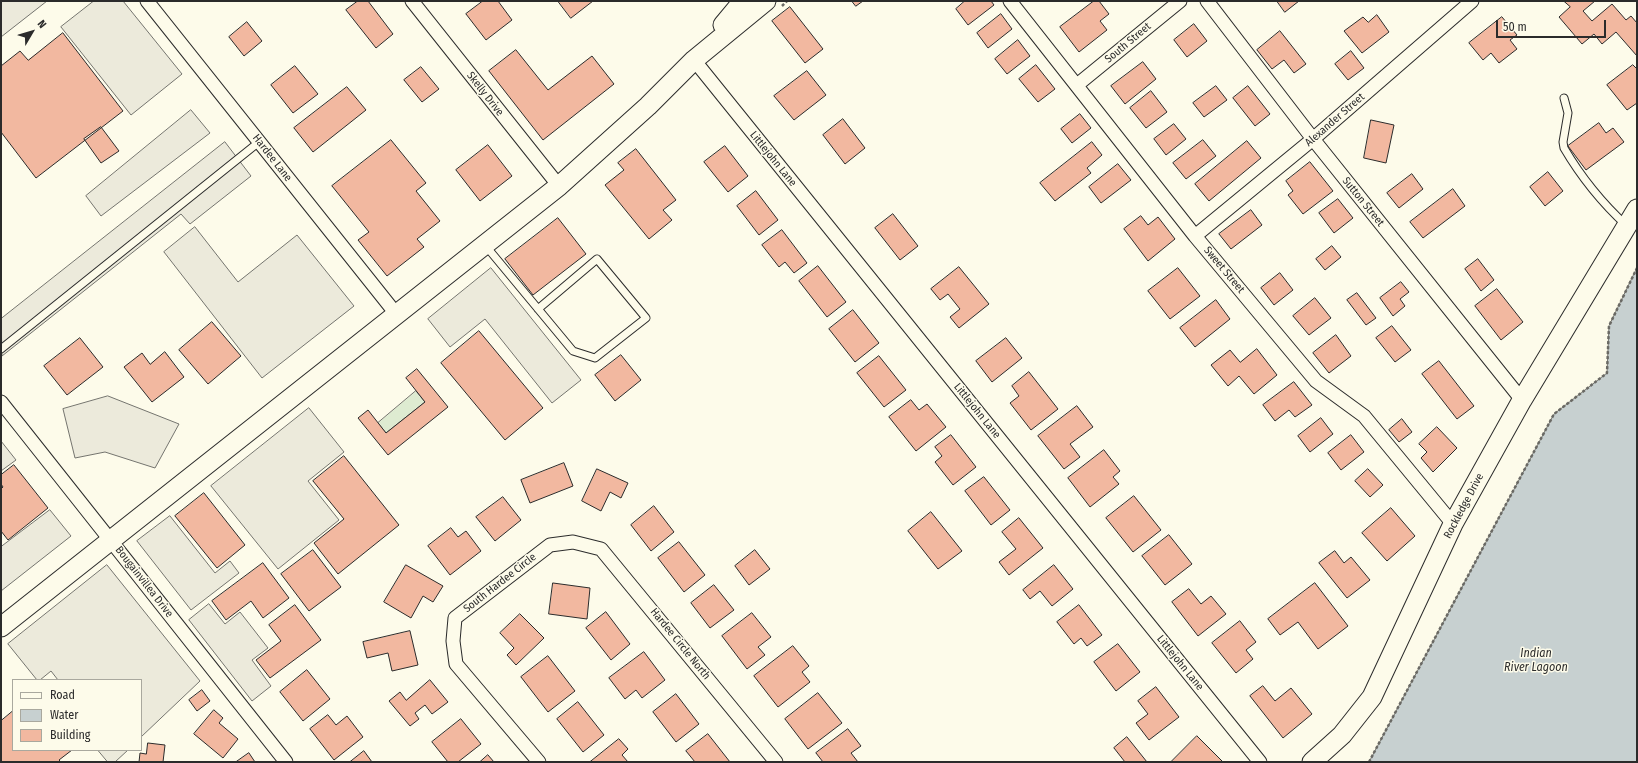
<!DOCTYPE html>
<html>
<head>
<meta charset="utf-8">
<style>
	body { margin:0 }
	#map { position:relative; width:1638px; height:763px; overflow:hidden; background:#fdfbea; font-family:"Fira Sans Condensed",sans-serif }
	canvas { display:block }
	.frame { position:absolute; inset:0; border:2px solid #2b2b2b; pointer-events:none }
	.legend { position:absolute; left:12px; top:679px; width:130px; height:72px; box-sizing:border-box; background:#fdfbea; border:1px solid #a9a89e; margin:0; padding:5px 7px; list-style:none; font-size:12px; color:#2b2b2b }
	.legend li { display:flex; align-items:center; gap:8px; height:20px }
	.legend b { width:20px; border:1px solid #a9a89e }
	.north { position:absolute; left:12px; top:12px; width:40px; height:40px; -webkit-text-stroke:3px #fdfbea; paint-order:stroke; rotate:52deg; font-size:11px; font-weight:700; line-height:16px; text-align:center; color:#2b2b2b }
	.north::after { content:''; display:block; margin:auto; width:14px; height:18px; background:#2b2b2b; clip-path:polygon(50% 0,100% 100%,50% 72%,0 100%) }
	.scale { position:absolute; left:1496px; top:20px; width:110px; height:18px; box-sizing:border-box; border:2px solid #2b2b2b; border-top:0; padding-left:5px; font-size:12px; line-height:14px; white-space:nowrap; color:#2b2b2b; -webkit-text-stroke:3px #fdfbea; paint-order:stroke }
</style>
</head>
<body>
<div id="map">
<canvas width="1638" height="763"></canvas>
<div class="frame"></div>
<ul class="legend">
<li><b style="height:5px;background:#fdfbea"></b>Road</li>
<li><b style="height:11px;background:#c7d0d0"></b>Water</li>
<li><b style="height:11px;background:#f2b8a0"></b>Building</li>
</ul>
<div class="north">N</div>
<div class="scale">50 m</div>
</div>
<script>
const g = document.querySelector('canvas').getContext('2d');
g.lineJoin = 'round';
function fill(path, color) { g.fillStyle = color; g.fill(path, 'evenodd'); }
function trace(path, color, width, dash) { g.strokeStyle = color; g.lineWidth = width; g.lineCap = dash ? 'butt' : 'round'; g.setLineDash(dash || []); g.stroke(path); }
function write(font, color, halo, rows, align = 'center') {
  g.font = font + ' "Fira Sans Condensed",sans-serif'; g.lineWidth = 3; g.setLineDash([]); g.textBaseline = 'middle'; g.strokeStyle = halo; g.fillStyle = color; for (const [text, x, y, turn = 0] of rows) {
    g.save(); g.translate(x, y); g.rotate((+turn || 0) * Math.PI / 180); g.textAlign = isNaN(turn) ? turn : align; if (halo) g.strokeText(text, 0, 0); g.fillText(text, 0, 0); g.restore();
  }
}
const green = new Path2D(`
	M416 391 425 402 386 433 378 423Z`);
fill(green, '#deebd1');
trace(green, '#74746e', 1);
const parking = new Path2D(`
	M1 1H47L1 37Z
	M94 1H123L182 74 131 115 61 27Z
	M191 110 210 133 101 216 86 196Z
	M225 142 251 176 190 224 181 214 2 356 1 319Z
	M195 227 238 282 297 235 354 306 262 378 164 252Z
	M491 268 581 380 552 403 485 319 450 347 428 319Z
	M108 396 179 424 155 468 105 452 75 458 63 409Z
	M309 408 344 452 308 481 339 520 278 569 211 486Z
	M1 441 16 460 1 471Z
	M50 510 71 536 1 591V547Z
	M170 516 215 573 230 561 239 573 191 610 137 541Z
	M107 565 200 681 141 737V680H58L51 671 40 680H37L8 644Z
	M209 604 225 624 240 612 268 648 252 660 271 686 252 701 189 620Z
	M98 750H128L115 762H108Z`);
fill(parking, '#eceadb');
trace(parking, '#74746e', 1);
const water = new Path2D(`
	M1637 268V762H1369L1554 414 1607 373 1609 326Z`);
fill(water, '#c7d0d0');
trace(water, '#74746e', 1);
const building = new Path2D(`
	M358 1H368L393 34 376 48 346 10Z
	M483 1H498L512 20 486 40 466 14Z
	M558 1H593L571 18Z
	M852 1H863L856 6Z
	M965 1H991L994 5 968 25 956 9Z
	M1094 1H1099L1109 14 1100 21 1107 30 1079 52 1060 27Z
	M1277 1H1299L1285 12Z
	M1564 1H1595L1583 11 1592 21 1612 4 1626 20 1631 16 1637 23V56L1616 32 1602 44 1594 34 1582 44 1559 17 1570 7Z
	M790 7 823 49 805 63 772 21Z
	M1001 14 1012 29 988 48 977 33Z
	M1377 15 1389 32 1362 53 1344 31 1363 17 1368 22Z
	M1502 17 1517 35 1510 40 1517 49 1499 63 1491 53 1483 60 1469 43Z
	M247 22 262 41 244 56 229 37Z
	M1194 24 1207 41 1187 57 1174 40Z
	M1280 31 1306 64 1294 73 1284 60 1272 69 1257 50Z
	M63 33 123 111 36 178 1 132V66L20 51 28 60Z
	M1018 40 1030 56 1007 74 995 59Z
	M516 50 548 90 592 56 614 84 543 140 489 71Z
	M1351 51 1364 68 1348 80 1335 64Z
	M1143 62 1156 79 1125 104 1111 86Z
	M1036 65 1055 89 1038 102 1019 79Z
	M1633 65 1637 69V103L1627 110 1607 85Z
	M295 66 318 94 293 113 271 85Z
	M421 67 439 89 422 102 404 80Z
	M807 71 826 95 794 120 774 96Z
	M1216 86 1227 100 1204 117 1193 103Z
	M1248 86 1270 114 1255 126 1233 98Z
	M347 87 366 110 313 152 294 128Z
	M1151 91 1167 112 1146 128 1130 108Z
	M1080 114 1091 128 1072 143 1061 129Z
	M843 119 865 148 845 164 823 135Z
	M1371 120 1394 125 1386 163 1364 158Z
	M1599 123 1606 133 1613 128 1624 142 1586 170 1568 146Z
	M1174 124 1186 139 1166 155 1154 139Z
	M101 127 119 151 101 163 84 139Z
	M391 140 426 183 416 191 440 221 417 239 424 247 387 276 358 240 369 232 332 186Z
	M1203 140 1216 156 1186 179 1173 163Z
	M1247 141 1261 158 1209 201 1195 184Z
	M1092 142 1102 155 1087 168 1091 173 1055 201 1040 183Z
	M488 145 512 176 480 201 456 170Z
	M725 146 748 176 728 192 704 162Z
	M636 149 676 200 663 210 672 220 649 239 605 185 624 170 618 163Z
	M1310 162 1333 191 1303 214 1288 195 1293 191 1286 181Z
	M1118 164 1131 180 1101 203 1089 187Z
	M1548 172 1563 191 1545 206 1530 187Z
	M1412 174 1423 189 1399 208 1387 193Z
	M1453 189 1465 206 1423 238 1410 222Z
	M756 191 778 220 759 235 737 206Z
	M1338 199 1353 218 1334 233 1319 213Z
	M1251 210 1262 225 1231 249 1219 234Z
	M893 214 918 246 900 260 875 228Z
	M1141 216 1148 225 1158 217 1175 239 1148 261 1124 229Z
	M558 218 586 254 533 295 505 259Z
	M782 230 807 263 794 273 785 262 779 267 762 245Z
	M1332 246 1341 257 1325 270 1316 259Z
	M1478 259 1494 280 1481 291 1465 269Z
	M818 266 846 302 827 317 799 281Z
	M959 267 989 304 959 328 950 317 960 309 948 294 940 300 931 289Z
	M1178 268 1200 296 1170 319 1148 291Z
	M1280 273 1293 290 1274 305 1261 288Z
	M1401 282 1409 292 1400 299 1405 306 1393 316 1380 298Z
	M1497 289 1523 322 1501 340 1475 306Z
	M1357 293 1376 318 1366 325 1347 300Z
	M1315 298 1331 318 1309 335 1293 316Z
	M1216 300 1230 319 1195 347 1180 328Z
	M853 310 879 343 855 362 829 329Z
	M212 322 241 356 208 384 179 350Z
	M1392 326 1411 350 1395 362 1376 338Z
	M479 331 543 408 505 440 441 363Z
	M1336 335 1351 356 1329 373 1313 353Z
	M80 338 103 367 67 395 44 366Z
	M1006 338 1022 358 992 382 976 361Z
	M1257 349 1277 375 1254 394 1239 376 1228 386 1211 365 1230 350 1240 362Z
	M165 352 184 377 152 402 124 367 142 353 150 364Z
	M621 355 641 380 615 401 595 375Z
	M879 356 906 390 884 407 857 373Z
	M1439 361 1474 406 1457 419 1422 374Z
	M417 369 448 407 388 455 358 418 368 410 386 433 425 402 406 378Z
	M1029 372 1058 409 1031 430 1010 403 1019 396 1012 386Z
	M1294 382 1312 405 1295 417 1289 410 1275 421 1263 405Z
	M911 400 919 410 927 404 946 427 916 451 889 417Z
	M1077 406 1093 427 1070 444 1080 457 1064 469 1038 436Z
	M1321 418 1333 434 1310 452 1298 436Z
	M1402 419 1412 432 1399 442 1389 430Z
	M1437 427 1457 448 1433 472 1421 458 1427 452 1419 444Z
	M951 435 976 467 953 485 935 462 942 456 935 447Z
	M1351 435 1364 452 1341 470 1328 453Z
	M1104 450 1120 471 1113 477 1119 484 1090 507 1068 478Z
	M344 456 399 525 338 574 314 543 344 519 313 481Z
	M564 463 573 486 530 503 521 480Z
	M14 465 48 508 8 540 1 531V489L3 487 1 484V475Z
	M597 469 628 483 621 498 610 492 601 511 582 501Z
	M1368 469 1383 485 1370 497 1355 481Z
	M984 477 1010 510 991 525 965 491Z
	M204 493 245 545 217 568 175 516Z
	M1134 496 1161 530 1133 552 1106 518Z
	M503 497 521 520 495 541 476 517Z
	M654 506 674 532 651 551 631 525Z
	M1391 508 1415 536 1387 561 1362 533Z
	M931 512 962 551 938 569 908 531Z
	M1019 518 1043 548 1009 575 999 562 1016 549 1002 532Z
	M451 528 458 537 466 531 481 551 450 575 428 546Z
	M1169 535 1192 564 1165 585 1142 556Z
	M679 542 705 575 684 592 658 558Z
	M313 550 341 587 309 611 281 574Z
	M755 550 770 569 749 585 735 566Z
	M1335 551 1344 563 1351 557 1370 580 1347 598 1319 563Z
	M263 563 289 598 263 618 251 601 226 620 212 601Z
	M406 565 443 586 433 602 423 596 411 618 384 602Z
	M1054 565 1073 589 1052 606 1040 591 1030 599 1023 590Z
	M553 583 590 588 587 619 549 614Z
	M1315 583 1348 626 1318 649 1298 622 1280 635 1268 619Z
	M714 585 734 610 710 628 691 603Z
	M1189 589 1201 604 1211 596 1226 614 1198 636 1172 602Z
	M295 605 321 640 270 678 256 660 281 641 269 625Z
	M1079 605 1102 635 1087 646 1081 638 1074 644 1057 622Z
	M606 612 630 644 611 660 586 628Z
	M752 613 771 637 758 647 765 655 747 669 722 636Z
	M520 614 544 638 516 665 507 655 514 648 500 633Z
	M1240 621 1256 642 1246 650 1253 659 1236 673 1212 643Z
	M410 631 418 665 392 671 388 653 367 658 363 642Z
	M1118 644 1140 672 1116 691 1094 662Z
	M793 646 809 666 802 672 810 682 778 707 754 676Z
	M644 652 665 680 642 698 636 690 625 699 609 678Z
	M548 656 575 691 548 712 521 677Z
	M307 670 330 699 303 721 280 692Z
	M430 680 448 702 432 714 425 705 415 713 419 719 410 726 389 701 400 692 406 700Z
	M1263 686 1275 701 1291 688 1312 714 1283 738 1250 696Z
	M1156 687 1179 717 1149 740 1136 723 1148 714 1138 701Z
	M202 690 210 701 197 711 189 700Z
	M818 693 842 723 808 749 785 719Z
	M676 694 699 724 676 742 653 712Z
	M578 702 604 735 583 752 557 719Z
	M214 710 223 718 219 723 238 739 223 758 194 734Z
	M13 711V750H72L59 760 61 762H1V721Z
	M328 715 336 725 347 716 363 737 334 760 310 729Z
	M461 719 481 744 458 762H448L432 742Z
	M848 729 861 746 851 753 858 762H823L816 753Z
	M708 734 730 762H695L686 751Z
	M1197 736 1223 762H1171Z
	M1127 737 1147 762H1125L1114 748Z
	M619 739 628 749 622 755 628 762H590Z
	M148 743 165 745 163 762H139L140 753 146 754Z
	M364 751 372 762H350Z
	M249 753 255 762H236Z
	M488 755 494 762H480Z`);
fill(building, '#f2b8a0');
trace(building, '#2b2b2b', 1);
const lane = new Path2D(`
	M1564 98 1568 113 1563 142 1564 148C1581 177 1602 203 1627 226
	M485 245 573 351 595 358 646 318 597 259 538 309
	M1 349 259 142`);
const street = new Path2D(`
	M147 1 397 315
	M412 1 559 186
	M1010 1 1195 236 1316 381 1364 416 1453 524
	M1207 1 1313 139 1522 400
	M694 60 1260 762
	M1077 85 1180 1
	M1195 236 1313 139 1472 1
	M1 402 286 762
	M539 762 456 664 453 641 455 618 550 545 573 542 601 549 776 762`);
const secondary = new Path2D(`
	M723 25 743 1
	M1 627 559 186 648 106 694 60 766 1
	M1312 762 1342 735 1372 697 1453 524 1522 400 1637 209`);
trace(lane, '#2b2b2b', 9);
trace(street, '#2b2b2b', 15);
trace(secondary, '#2b2b2b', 21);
trace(new Path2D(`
	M782 6 787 1
	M1369 762 1554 414 1607 373 1609 326 1637 268`), '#6a6964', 2.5, [3, 2]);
trace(lane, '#fdfbea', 7);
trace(street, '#fdfbea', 13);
trace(secondary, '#fdfbea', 19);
write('11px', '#2b2b2b', '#fdfbea', [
	["South Street",1128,43,-40],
	["Skelly Drive",485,94,52],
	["Alexander Street",1335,120,-41],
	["Hardee Lane",272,158,52],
	["Littlejohn Lane",773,159,51],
	["Sutton Street",1363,202,51],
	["Sweet Street",1224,270,50],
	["Littlejohn Lane",977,411,51],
	["Rockledge Drive",1464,506,-62],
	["Bougainvillea Drive",144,582,52],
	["South Hardee Circle",500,583,-38],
	["Hardee Circle North",680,644,51],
	["Littlejohn Lane",1180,663,51]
]);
write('italic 12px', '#2b2b2b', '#fdfbea', [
	["Indian",1536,654],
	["River Lagoon",1536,668]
]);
</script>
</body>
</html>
